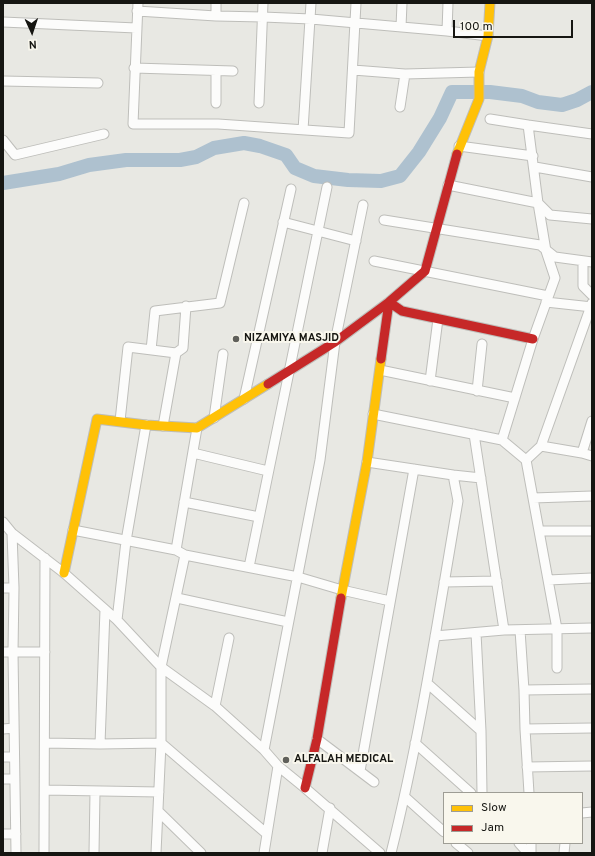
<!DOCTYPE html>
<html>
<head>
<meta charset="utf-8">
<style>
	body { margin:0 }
	#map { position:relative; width:595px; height:856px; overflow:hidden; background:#e8e8e3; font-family:Overpass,sans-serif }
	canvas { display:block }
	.frame { position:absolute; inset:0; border:4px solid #161612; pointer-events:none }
	.legend { position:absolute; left:443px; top:792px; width:140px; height:52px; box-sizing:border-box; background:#f9f7ed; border:1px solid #9e9d95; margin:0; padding:5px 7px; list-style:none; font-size:12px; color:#161612 }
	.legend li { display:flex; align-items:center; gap:8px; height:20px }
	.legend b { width:20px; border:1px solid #9e9d95 }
	.north { position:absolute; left:12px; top:12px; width:40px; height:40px; -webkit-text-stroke:3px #f9f7ed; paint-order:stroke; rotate:177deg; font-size:11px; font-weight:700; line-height:16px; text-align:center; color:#161612 }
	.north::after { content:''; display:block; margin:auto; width:14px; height:18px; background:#161612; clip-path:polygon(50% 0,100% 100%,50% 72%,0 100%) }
	.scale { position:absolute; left:453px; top:20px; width:120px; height:18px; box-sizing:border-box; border:2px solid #161612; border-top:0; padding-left:5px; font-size:12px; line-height:14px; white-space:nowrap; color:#161612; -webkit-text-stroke:3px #f9f7ed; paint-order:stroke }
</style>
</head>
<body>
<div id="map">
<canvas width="595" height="856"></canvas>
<div class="frame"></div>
<ul class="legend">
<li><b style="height:5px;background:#ffc107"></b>Slow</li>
<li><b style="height:5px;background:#c62828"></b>Jam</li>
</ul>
<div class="north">N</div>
<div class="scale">100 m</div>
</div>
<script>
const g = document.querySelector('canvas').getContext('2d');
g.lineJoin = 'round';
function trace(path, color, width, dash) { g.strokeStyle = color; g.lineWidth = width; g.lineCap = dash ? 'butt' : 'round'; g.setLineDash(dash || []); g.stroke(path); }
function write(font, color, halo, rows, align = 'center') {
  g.font = font + ' Overpass,sans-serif'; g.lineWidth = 4; g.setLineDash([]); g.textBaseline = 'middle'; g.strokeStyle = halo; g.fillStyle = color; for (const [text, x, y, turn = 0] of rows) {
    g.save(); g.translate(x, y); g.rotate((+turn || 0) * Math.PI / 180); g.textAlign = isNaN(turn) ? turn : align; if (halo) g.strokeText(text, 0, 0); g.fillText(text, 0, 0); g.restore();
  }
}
trace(new Path2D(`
	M3 183 59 174 89 165 126 160H180L196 157 214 148 244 143 260 146 286 155 295 168 314 176 348 180 381 181 400 176 419 152 440 118 452 92H490L522 96 538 102 562 105 577 100 592 92`), '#aec1cf', 14);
const street = new Path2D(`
	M138 3 133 124H218L349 133 356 3
	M137 11 216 16 263 17 311 19 447 31 488 36
	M216 16V3
	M3 22 136 28
	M401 27 402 3
	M447 31 448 3
	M134 68 233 71
	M353 70 405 74 479 72
	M3 81 98 83
	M216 103V71
	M259 103 263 3
	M400 107 405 74
	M490 119 528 125 538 203 546 251 555 278 533 339 502 440
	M528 125 592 134
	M303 130 311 3
	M3 140 15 155 104 134
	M459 146 533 156
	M535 167 592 177
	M448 185 538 203 550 215 592 219
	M384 220 540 245 555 257 592 262
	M283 222 356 241
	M374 261 548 296
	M583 261V286L592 295
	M546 302 592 307
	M151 350 155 311 220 303 244 203
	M380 370 515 398
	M430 381 438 319
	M477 391 482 344
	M244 399 291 189
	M373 414 502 440 526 460
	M214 418 223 354
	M120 421 128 347 176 353
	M163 426 176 353 183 348 186 306
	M474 434 504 630
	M541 446 582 453 592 421
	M193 453 268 471
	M582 453 592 456
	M367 462 453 475 458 501C438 618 420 737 391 853
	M453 475 481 478
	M533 498 592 496
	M184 502 259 517
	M3 522 12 533 64 573 117 620 161 667 215 706 264 750 278 766 305 788 380 853
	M73 530 176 550 185 555 298 577 342 590 390 601
	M539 531H592
	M12 533 14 588 13 652 16 853
	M176 550 197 428
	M249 567 327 187
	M548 580 592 578
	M444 582 497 581
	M3 588H14
	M177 598 288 622
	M117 620 126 541 146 425
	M520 630 524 690 525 729 529 793
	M476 633 481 731 482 793
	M435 636 504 630 592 628
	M3 652H45
	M557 668V629L526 460 541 446 592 303
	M427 683 481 731
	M524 690 592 689
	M215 706 229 638
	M3 729 14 728
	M525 729 592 728
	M317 739 374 782
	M45 743 100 744 161 743 267 834
	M415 743 471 793
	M100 744 105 610
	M264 750 320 460 335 342 363 205
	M3 757H14
	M527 767 592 766
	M360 771 414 469
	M3 779H14
	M45 790 159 792
	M405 797 444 832
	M158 811 201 853
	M582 813 592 812
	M3 834H16
	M456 843 468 853
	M519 843 528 853
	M531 843V853
	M44 853 45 558
	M94 853 95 792
	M156 853 161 743V667L185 555
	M264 853 278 766
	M322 853 330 808
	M564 853 565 843`);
const slow = new Path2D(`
	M457 154 479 99V72L488 36 490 3
	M64 573 97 419 146 425 197 428 268 384
	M341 598 367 462 381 359`);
const jam = new Path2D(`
	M381 359 389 302 402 311 533 339
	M268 384 335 342 389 302 425 271 457 154
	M305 788 317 739 341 598`);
trace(street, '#bebeba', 11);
trace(slow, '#bebeba', 11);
trace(jam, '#bebeba', 11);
trace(street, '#fcfcfb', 9);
trace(slow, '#ffc107', 9);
trace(jam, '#c62828', 9);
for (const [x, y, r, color] of [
	[236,339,4,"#60605b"],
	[286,760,4,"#60605b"]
]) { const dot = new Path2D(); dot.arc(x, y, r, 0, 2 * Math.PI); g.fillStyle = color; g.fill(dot); trace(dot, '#f9f7ed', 1.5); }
write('bold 11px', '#161612', '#f9f7ed', [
	["NIZAMIYA MASJID",244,339],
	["ALFALAH MEDICAL",294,760]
], 'left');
</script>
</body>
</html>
